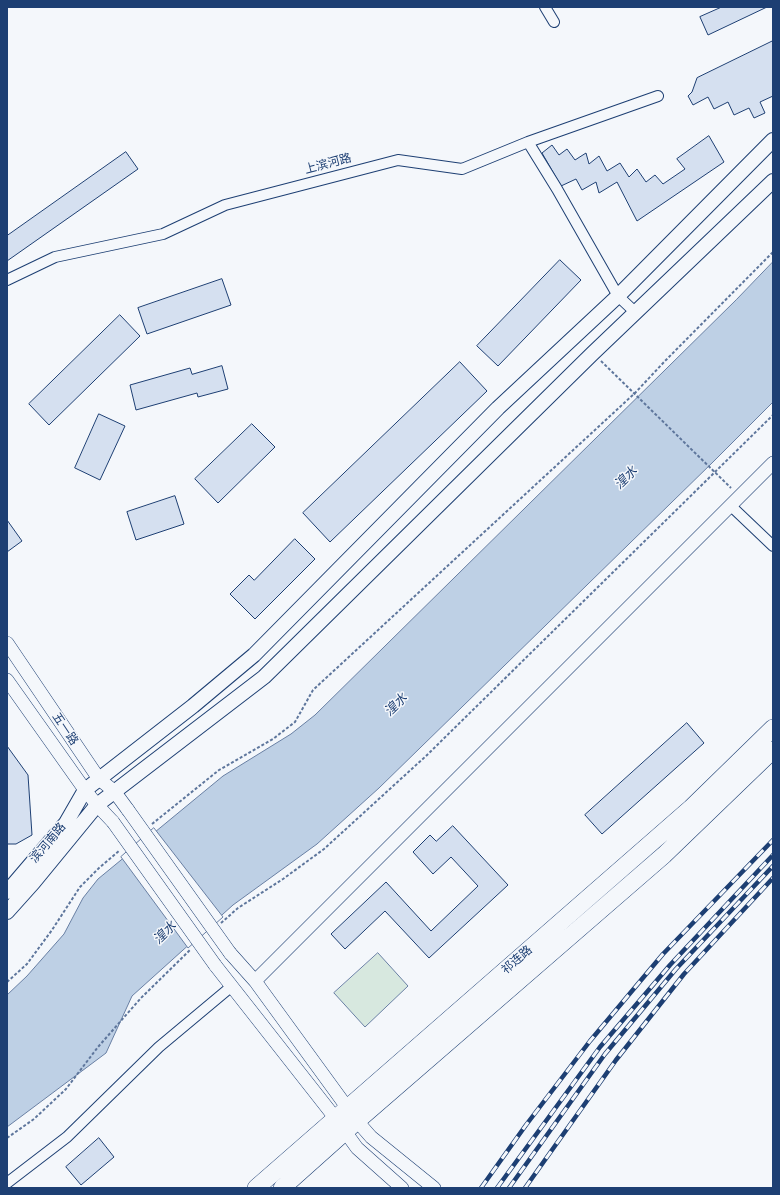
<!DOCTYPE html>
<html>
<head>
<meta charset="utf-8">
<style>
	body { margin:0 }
	#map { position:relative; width:780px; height:1195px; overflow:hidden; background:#f4f7fb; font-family:"PT Sans Narrow",sans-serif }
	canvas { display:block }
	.frame { position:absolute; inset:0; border:8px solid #1d3f73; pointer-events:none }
</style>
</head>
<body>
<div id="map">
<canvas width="780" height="1195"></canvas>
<div class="frame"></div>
</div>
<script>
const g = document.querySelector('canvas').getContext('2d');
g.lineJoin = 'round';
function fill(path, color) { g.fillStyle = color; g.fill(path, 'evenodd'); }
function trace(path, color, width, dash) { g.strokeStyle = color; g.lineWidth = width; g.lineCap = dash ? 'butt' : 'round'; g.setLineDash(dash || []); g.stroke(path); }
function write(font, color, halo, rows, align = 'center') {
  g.font = font + ' "PT Sans Narrow","Noto Sans SC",sans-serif'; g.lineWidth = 3; g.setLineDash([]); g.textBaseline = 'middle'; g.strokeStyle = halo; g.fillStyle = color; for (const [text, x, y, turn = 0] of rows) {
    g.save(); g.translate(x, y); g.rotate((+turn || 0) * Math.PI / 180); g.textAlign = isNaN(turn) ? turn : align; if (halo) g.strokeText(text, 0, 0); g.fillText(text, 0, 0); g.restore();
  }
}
const green = new Path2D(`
	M378 953 408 986 365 1027 334 993Z`);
fill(green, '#d7e8df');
trace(green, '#687fa3', 1);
const water = new Path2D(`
	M773 262V402L713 462 379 788 317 844 233 905 132 996 106 1053 7 1127V995L27 976 64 934 83 898 98 879 223 776 291 734 315 715 736 300Z`);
fill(water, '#bed0e5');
trace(water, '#687fa3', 1);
const pier = new Path2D(`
	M154 828 223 917 188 948 121 857Z`);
fill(pier, '#f4f7fb');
trace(pier, '#687fa3', 1);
const building = new Path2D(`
	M722 7H767L708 35 700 17Z
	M773 41V96L760 102 765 113 754 118 749 108 734 115 728 102 714 109 708 97 693 105 688 96 692 92 697 78Z
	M709 136 724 162 637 221 617 182 599 193 596 182 582 190 576 179 561 186 542 153 552 145 559 155 567 149 575 160 586 153 589 164 599 156 607 171 620 163 629 177 637 169 646 182 655 175 663 184 685 169 677 159Z
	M126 152 138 169 7 261V236Z
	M560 260 581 280 498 366 477 346Z
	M222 279 231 305 147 334 138 308Z
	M120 315 140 336 49 425 29 404Z
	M460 362 487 391 330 542 303 513Z
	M222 366 228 389 198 397 197 393 136 410 130 385 190 368 192 374Z
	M99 414 125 426 100 480 75 468Z
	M252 424 275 447 218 503 195 479Z
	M175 496 184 524 136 540 127 512Z
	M7 520 22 541 7 552Z
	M295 539 315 559 255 619 230 594 249 575 254 580Z
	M687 723 704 743 602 834 585 815Z
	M7 746 28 775 32 835 16 844H7Z
	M453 826 508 885 429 958 385 911 345 949 331 934 386 882 431 931 478 886 451 857 433 874 413 852 430 835 436 841Z
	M99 1138 114 1157 81 1185 66 1167Z`);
fill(building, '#d5e0f0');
trace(building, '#1d3f73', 1);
const minor = new Path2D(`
	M545 7 554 22
	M528 142 557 189 618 296 636 313
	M7 280 55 257 163 234 225 205 398 160 462 169 528 142 658 96
	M731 506 773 546
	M7 1183 67 1137 159 1047 232 986`);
const tertiary = new Path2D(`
	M7 643 99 779 114 791 128 810
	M7 680 85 790 97 805 113 822
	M230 953 255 981 357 1121 371 1137 434 1188
	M215 965 336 1119 357 1148 402 1188
	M255 981 773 463`);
const secondary = new Path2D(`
	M7 892 66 823 85 790 193 706 254 655 498 408 618 296 773 140
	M7 912 33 883 97 805 264 677 592 354 773 181`);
const trunk = new Path2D(`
	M256 1188 691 808 773 728
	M282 1188 357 1121 664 855 773 750`);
trace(minor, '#1d3f73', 12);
trace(tertiary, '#1d3f73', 14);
trace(secondary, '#1d3f73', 16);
trace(trunk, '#1d3f73', 18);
trace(new Path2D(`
	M601 361 731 488
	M152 824 219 770 273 739 295 722 313 690 635 393 665 361 773 252
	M221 923 238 908 283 879 324 849 426 756 773 415
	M7 982 27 964 52 930 80 887 99 868 119 851
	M7 1138 34 1119 66 1089 98 1047 141 998 191 949`), '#5e769c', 2, [3, 2]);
trace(minor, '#f4f7fb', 10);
trace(tertiary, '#f4f7fb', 13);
trace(secondary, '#f4f7fb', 14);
trace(trunk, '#f4f7fb', 17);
const rail = new Path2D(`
	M481 1188 526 1125 590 1041 663 954 773 840
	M497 1188 600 1047 670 965 773 855
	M509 1188 605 1054 676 969 773 866
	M525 1188 616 1060 684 974 773 878`);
trace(rail, '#1d3f73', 4.5);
trace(rail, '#f4f7fb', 3, [9]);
const tertiaryBridge = new Path2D(`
	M128 810 230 953
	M113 822 215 965`);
trace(tertiaryBridge, '#1d3f73', 14, []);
trace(tertiaryBridge, '#f4f7fb', 13);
write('12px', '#1d3f73', '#f4f7fb', [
	["上滨河路",328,164,-15],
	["五一路",65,729,56],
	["滨河南路",48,843,-50],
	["祁连路",517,960,-41]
]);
write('italic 13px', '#1d3f73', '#f4f7fb', [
	["湟水",626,478,-45],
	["湟水",396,705,-45],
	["湟水",165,933,-45]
]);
</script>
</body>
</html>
